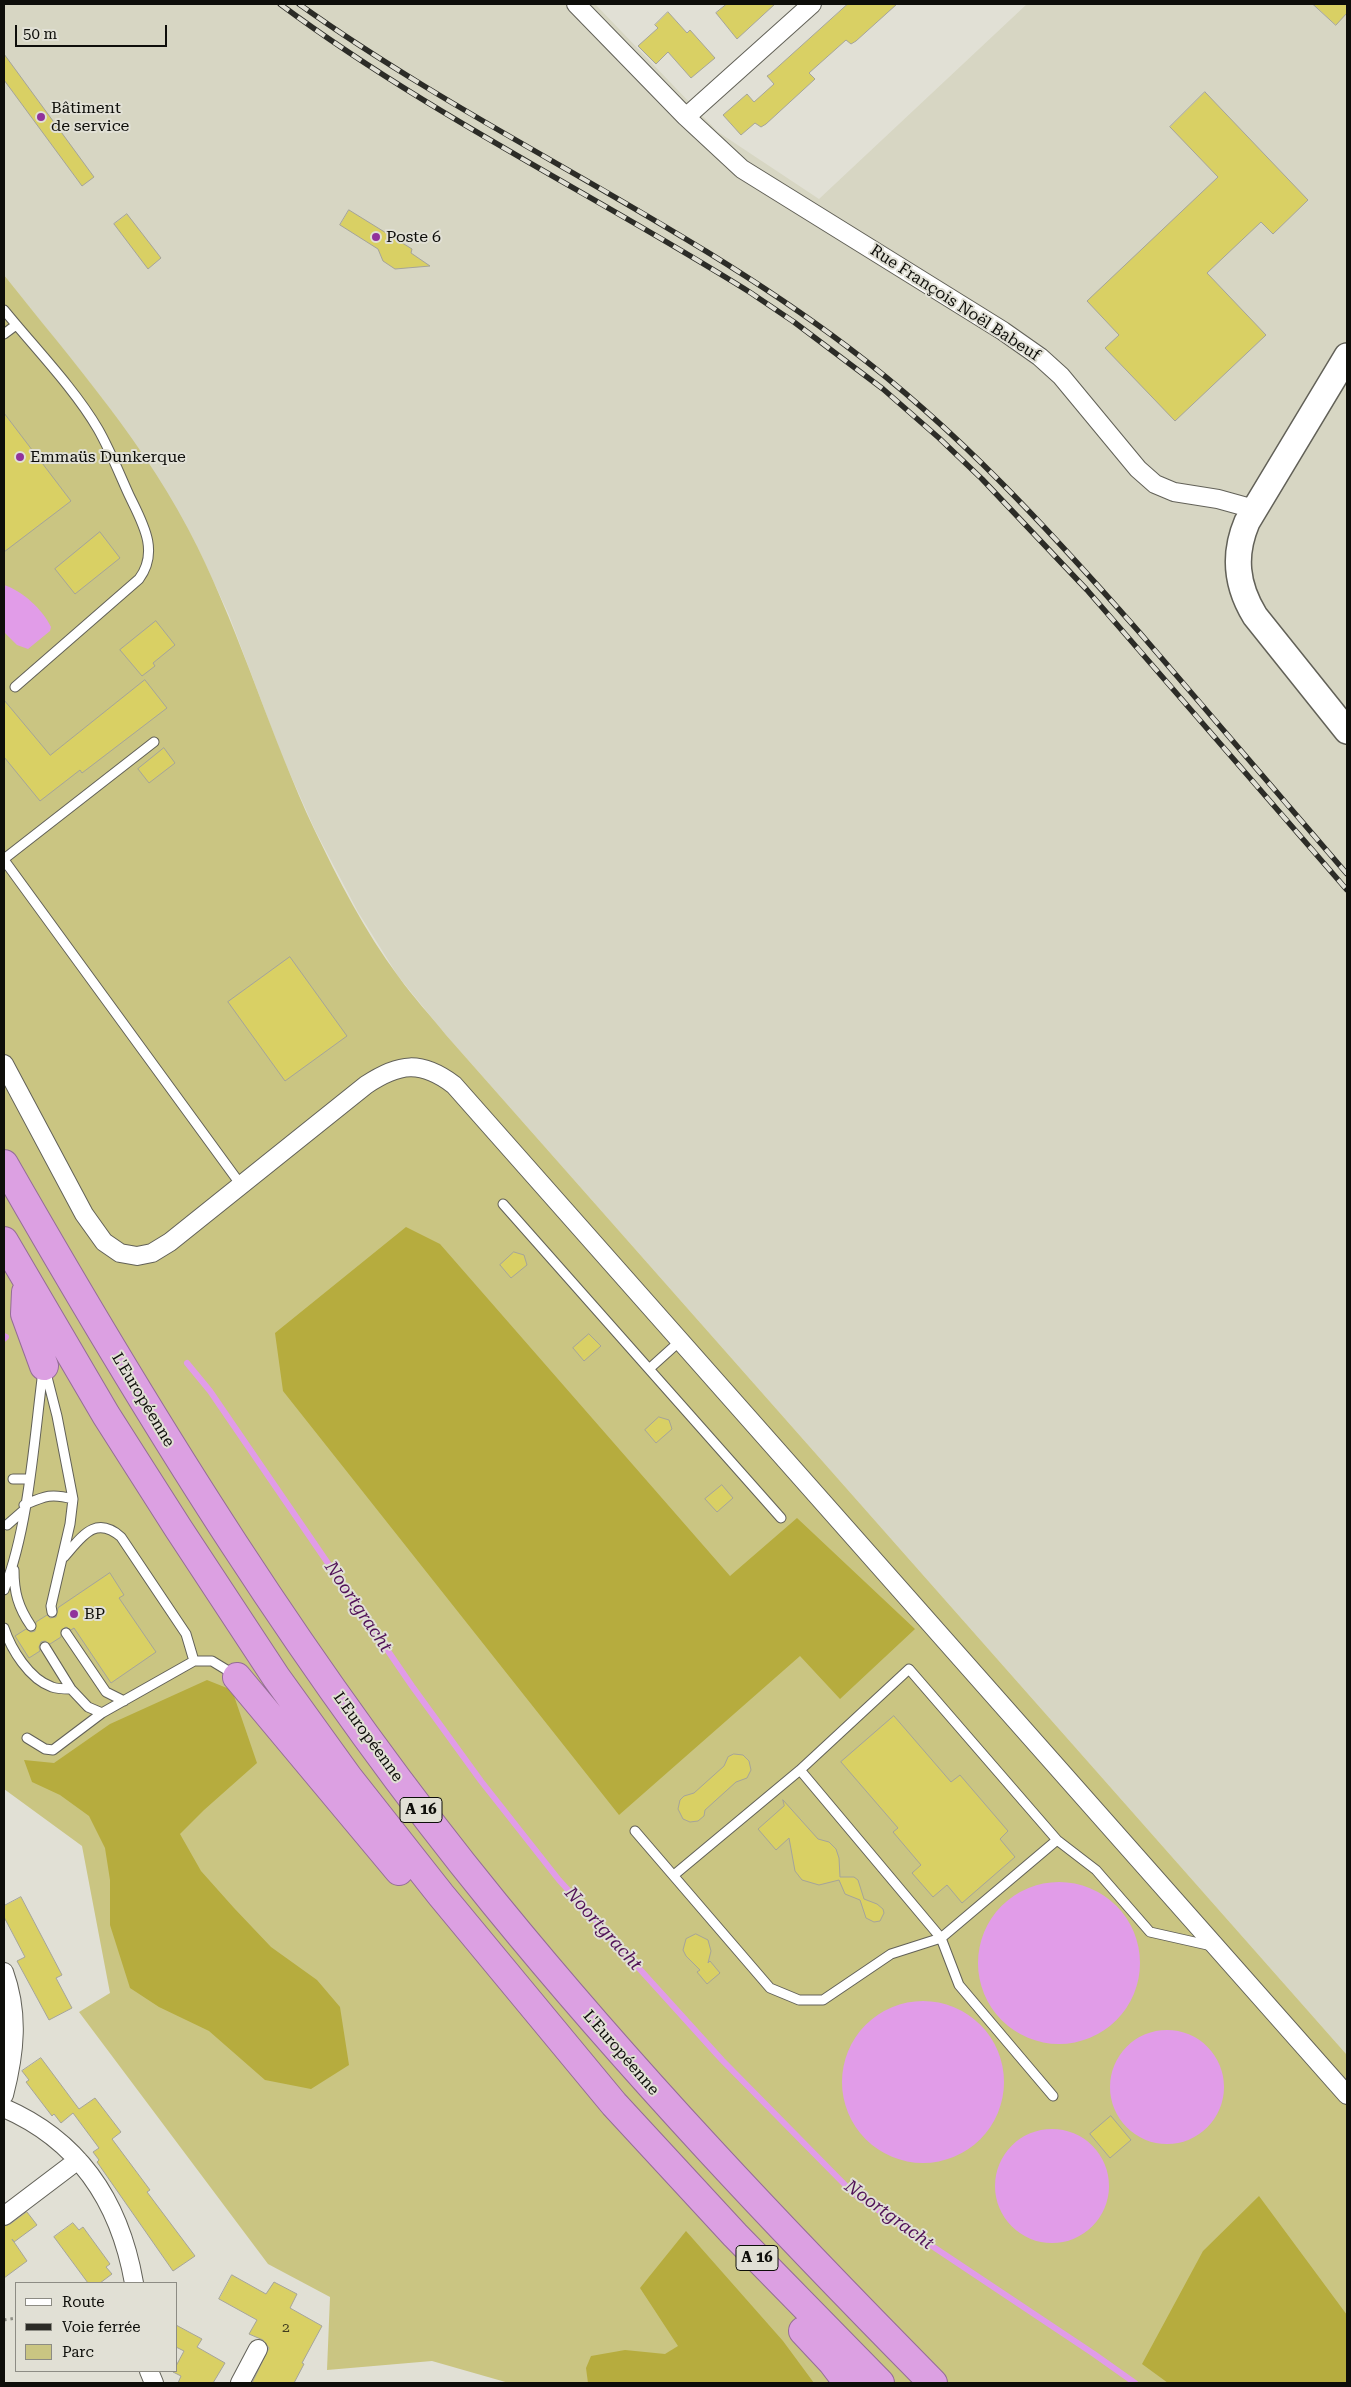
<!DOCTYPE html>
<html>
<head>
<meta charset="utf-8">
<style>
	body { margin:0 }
	#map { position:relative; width:1351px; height:2387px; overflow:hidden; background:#e1e0d5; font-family:"Roboto Serif",serif }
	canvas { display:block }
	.frame { position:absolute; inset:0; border:5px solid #0e0e0a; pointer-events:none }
	.legend { position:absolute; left:15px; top:2282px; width:162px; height:90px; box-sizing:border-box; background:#e1e0d5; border:1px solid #8d8c84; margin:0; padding:6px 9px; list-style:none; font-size:15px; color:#0e0e0a }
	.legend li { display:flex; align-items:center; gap:10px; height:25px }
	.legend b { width:25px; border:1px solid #8d8c84 }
	.scale { position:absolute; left:15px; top:25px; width:152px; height:22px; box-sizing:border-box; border:2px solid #0e0e0a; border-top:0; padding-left:6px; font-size:15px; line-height:18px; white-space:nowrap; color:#0e0e0a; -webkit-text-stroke:4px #e1e0d5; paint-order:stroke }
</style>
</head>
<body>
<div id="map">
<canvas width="1351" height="2387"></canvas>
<div class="frame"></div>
<ul class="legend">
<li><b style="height:6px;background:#fff"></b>Route</li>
<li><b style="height:6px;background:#2c2c27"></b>Voie ferrée</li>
<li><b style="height:14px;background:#cac582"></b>Parc</li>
</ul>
<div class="scale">50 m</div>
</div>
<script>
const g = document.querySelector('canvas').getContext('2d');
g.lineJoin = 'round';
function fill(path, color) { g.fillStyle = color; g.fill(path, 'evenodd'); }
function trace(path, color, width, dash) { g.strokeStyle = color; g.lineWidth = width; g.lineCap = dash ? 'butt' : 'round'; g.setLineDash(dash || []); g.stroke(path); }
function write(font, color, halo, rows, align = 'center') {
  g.font = font + ' "Roboto Serif",serif'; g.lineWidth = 4; g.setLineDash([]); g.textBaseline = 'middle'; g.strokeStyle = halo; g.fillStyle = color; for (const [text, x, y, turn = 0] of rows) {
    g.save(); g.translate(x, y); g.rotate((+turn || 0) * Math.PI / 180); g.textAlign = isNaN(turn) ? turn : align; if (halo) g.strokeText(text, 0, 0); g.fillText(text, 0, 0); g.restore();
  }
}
fill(new Path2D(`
	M4 4H595L718 132 819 199 1027 4H1347V2055L446 1035 398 976 358 912 315 830 282 756 229 615 196 544 157 478 105 402 4 275Z`), '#d7d6c3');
fill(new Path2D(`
	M4 275C72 361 148 446 197 546 242 638 271 737 314 829 338 879 365 932 398 976 413 997 430 1015 446 1035L1347 2055V2383H509L432 2361 327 2370 330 2297 268 2264 79 2012 110 1993 82 1846 4 1789Z`), '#cac582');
fill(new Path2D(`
	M406 1227 440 1244 730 1576 797 1518 915 1629 840 1699 800 1656 619 1815 283 1391 275 1333Z
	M207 1680 232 1690 257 1763 204 1810 180 1834 201 1871 234 1908 271 1947 317 1980 340 2007 349 2065 311 2089 265 2080 209 2031 159 2007 130 1988 110 1925V1880L105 1848 89 1816 60 1795 32 1782 24 1760 54 1763 110 1724Z
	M1259 2196 1347 2315V2383H1168L1142 2364 1203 2251Z
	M686 2231 783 2341 814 2383H588L586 2368 591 2356 625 2350 665 2354 678 2346 640 2288Z`), '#b6ac3e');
fill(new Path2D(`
	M4 585C23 591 43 610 51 627L50 631 28 649 17 645 4 632Z
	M978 1963a81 81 0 1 1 162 0a81 81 0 1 1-162 0Z
	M842 2082a81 81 0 1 1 162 0a81 81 0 1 1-162 0Z
	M1110 2087a57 57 0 1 1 114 0a57 57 0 1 1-114 0Z
	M995 2186a57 57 0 1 1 114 0a57 57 0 1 1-114 0Z`), '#e19ce8');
trace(new Path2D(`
	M4 1336 6 1337 4 1339
	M187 1363 210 1391 412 1686 481 1781 559 1880 722 2060 854 2194 1094 2354 1135 2383`), '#e19ce8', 6);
const building = new Path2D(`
	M727 4H775L737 39 716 13Z
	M848 4H897L856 41 851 44 846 40 809 73 815 79 766 124 761 127 755 123 741 135 723 115 747 94 754 102 774 84 767 76 770 74Z
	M1313 4H1347V13L1336 25Z
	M668 12 687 33 690 30 715 58 691 78 668 52 656 64 638 46 658 28 655 25Z
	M4 54 94 177 82 186 4 80Z
	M1205 92 1308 200 1273 234 1261 222 1207 273 1266 335 1175 421 1105 348 1119 335 1087 301 1218 177 1170 127Z
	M349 210 412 249 411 253 430 266 395 269 383 261 378 249 340 225Z
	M127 214 161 258 148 269 114 224Z
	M4 413 71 501 4 552Z
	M100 532 120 558 75 594 55 569Z
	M156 621 175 645 153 663 155 666 142 676 120 650Z
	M145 680 167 708 82 773 80 770 40 801 4 757V700L50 755Z
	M164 748 175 763 149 783 138 769Z
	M290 957 347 1036 285 1081 228 1002Z
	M514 1252 524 1255 527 1265 511 1278 500 1265Z
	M589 1334 601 1346 584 1361 573 1348Z
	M659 1417 669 1420 672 1429 656 1443 645 1430Z
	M722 1485 733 1498 717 1512 705 1499Z
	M110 1573 124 1595 119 1598 156 1652 111 1683 74 1628 71 1630 66 1627 61 1630V1637L50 1644 45 1641 41 1642 39 1647 40 1651 29 1658 15 1636 26 1629 31 1632 35 1631 36 1622 47 1615 50 1618 56 1617 58 1608Z
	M894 1716 951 1782 960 1775 1008 1831 1000 1839 1015 1857 962 1903 947 1885 933 1897 912 1873 921 1865 893 1832 898 1828 841 1762Z
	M734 1754 743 1755 749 1761 751 1770 747 1778 736 1782 705 1810 704 1816 698 1821 690 1822 683 1819 678 1809 680 1800 684 1796 694 1793 724 1766 728 1757Z
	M783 1800 818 1839 829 1842 836 1849 839 1858 840 1877H854L858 1880 864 1899 877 1904 883 1909 884 1913 880 1921 874 1922 866 1918 860 1900 845 1894 839 1880 819 1885 802 1880 795 1871 789 1838 776 1850 758 1829 784 1806Z
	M21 1897 62 1975 56 1978 72 2008 49 2020 17 1961 25 1957 4 1917V1906Z
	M696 1934 708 1940 711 1951 708 1963 710 1961 720 1973 707 1984 697 1972 700 1970 686 1956 683 1950 686 1939Z
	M41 2058 79 2109 95 2098 121 2132 112 2139 150 2190 147 2192 195 2256 173 2271 97 2162 99 2160 93 2152 99 2148 73 2113 61 2123 54 2114 52 2116 26 2082 29 2080 22 2071Z
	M1111 2116 1131 2140 1110 2158 1090 2134Z
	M27 2212 37 2225 14 2242 12 2239 27 2261 4 2278V2226L10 2224Z
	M73 2223 79 2230 83 2227 110 2264 106 2267 112 2274 100 2283H88L54 2237Z
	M232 2275 266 2294 274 2282 297 2294 290 2308 322 2326 302 2363 304 2364 294 2383H252L269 2348 263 2340 249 2334 257 2320 219 2299Z
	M176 2325 202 2339 197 2347 225 2363 213 2383H178L181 2376 173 2372 176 2371V2366L184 2351 176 2347Z`);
fill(building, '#d9d064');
trace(building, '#a5a49a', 1);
const lane = new Path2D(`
	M4 310C34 347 74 388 98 429 110 450 119 473 129 495 142 522 160 551 139 579L15 687
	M4 334 16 325
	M4 859 154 742
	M4 860 241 1185
	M503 1204 649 1369 680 1341
	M45 1369 57 1416 73 1499 70 1524 51 1606 52 1612
	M649 1369 781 1518
	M13 1479H29
	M24 1505C45 1496 51 1493 73 1499
	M7 1525 23 1511
	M64 1557C81 1538 95 1514 121 1537L186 1634 194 1661
	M14 1570C14 1592 18 1607 31 1626
	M4 1590C29 1526 34 1440 43 1371
	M4 1628C11 1649 29 1679 52 1687 57 1689 65 1689 71 1689L88 1707 102 1713 194 1661H212L235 1675
	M66 1633 106 1692 124 1701
	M45 1647 71 1689
	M27 1738 45 1749 53 1750 102 1713
	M800 1770 909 1669 1057 1840 1096 1870 1150 1932 1212 1946
	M635 1831 770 1988 799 2000H823L891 1954 941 1938 1057 1840
	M674 1875 800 1770 941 1938 959 1985 1053 2096`);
const street = new Path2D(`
	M576 4 686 117 742 169 1003 331 1040 357 1061 376 1138 469 1155 484 1174 492 1218 499 1254 509
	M686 117 812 4
	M4 1064 84 1214 104 1242 120 1253 137 1256 152 1253 170 1242 366 1085C399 1063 421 1060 454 1085L1347 2095
	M4 1972C19 2013 15 2053 4 2095
	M4 2108C80 2141 120 2203 134 2283
	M4 2216 78 2160
	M149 2371 154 2383
	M240 2383 258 2349`);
const secondary = new Path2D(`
	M1347 356 1247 522C1233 555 1236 585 1255 616L1347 731`);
const highway = new Path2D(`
	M4 1164C151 1421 307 1674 495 1904 632 2072 781 2229 933 2383
	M4 1241 106 1415 178 1528 276 1677 348 1777 441 1895 614 2104 735 2235 880 2383
	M26 1292 25 1314 44 1366
	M237 1677 399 1871
	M803 2331 832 2362 848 2383`);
trace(lane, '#626158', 11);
trace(street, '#626158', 20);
trace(secondary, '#626158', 28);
trace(highway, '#946d96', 30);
trace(new Path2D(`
	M4 2320 16 2318`), '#8e8e85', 3, [2.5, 4]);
trace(lane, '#fff', 9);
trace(street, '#fff', 18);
trace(secondary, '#fff', 25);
trace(highway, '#dca0e2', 28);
const rail = new Path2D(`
	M280 4C428 114 595 195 751 293L794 322 883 389 939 438 982 479 1087 590 1347 890
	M299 4C475 130 676 217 849 348 958 430 1050 531 1140 633 1209 713 1278 794 1347 874`);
trace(rail, '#2c2c27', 5.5);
trace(rail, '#e1e0d5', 4, [11]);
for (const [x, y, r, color] of [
	[41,117,5,"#91339c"],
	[376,237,5,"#91339c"],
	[20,457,5,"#91339c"],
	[74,1614,5,"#91339c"]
]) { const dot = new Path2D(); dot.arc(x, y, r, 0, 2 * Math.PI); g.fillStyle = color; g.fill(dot); trace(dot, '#e1e0d5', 2); }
write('14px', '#413e20', null, [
	["2",286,2328]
]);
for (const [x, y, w] of [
	[421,1810,42],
	[757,2258,42]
]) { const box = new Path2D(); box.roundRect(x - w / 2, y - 12.5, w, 25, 4); g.fillStyle = '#e1e0d5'; g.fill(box); trace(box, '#0e0e0a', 1); }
write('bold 15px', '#0e0e0a', null, [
	["A 16",421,1810],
	["A 16",757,2258]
]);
write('16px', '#0e0e0a', '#e1e0d5', [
	["Bâtiment",51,108],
	["de service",51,126],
	["Poste 6",386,237],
	["Emmaüs Dunkerque",30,457],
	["BP",84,1614]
], 'left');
write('16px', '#0e0e0a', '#e1e0d5', [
	["Rue François Noël Babeuf",955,303,33],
	["L'Européenne",143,1400,59],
	["L'Européenne",368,1737,54],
	["L'Européenne",621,2053,49]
]);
write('italic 18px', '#511358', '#e1e0d5', [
	["Noortgracht",358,1607,56],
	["Noortgracht",603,1929,48],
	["Noortgracht",889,2215,36]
]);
</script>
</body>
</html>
